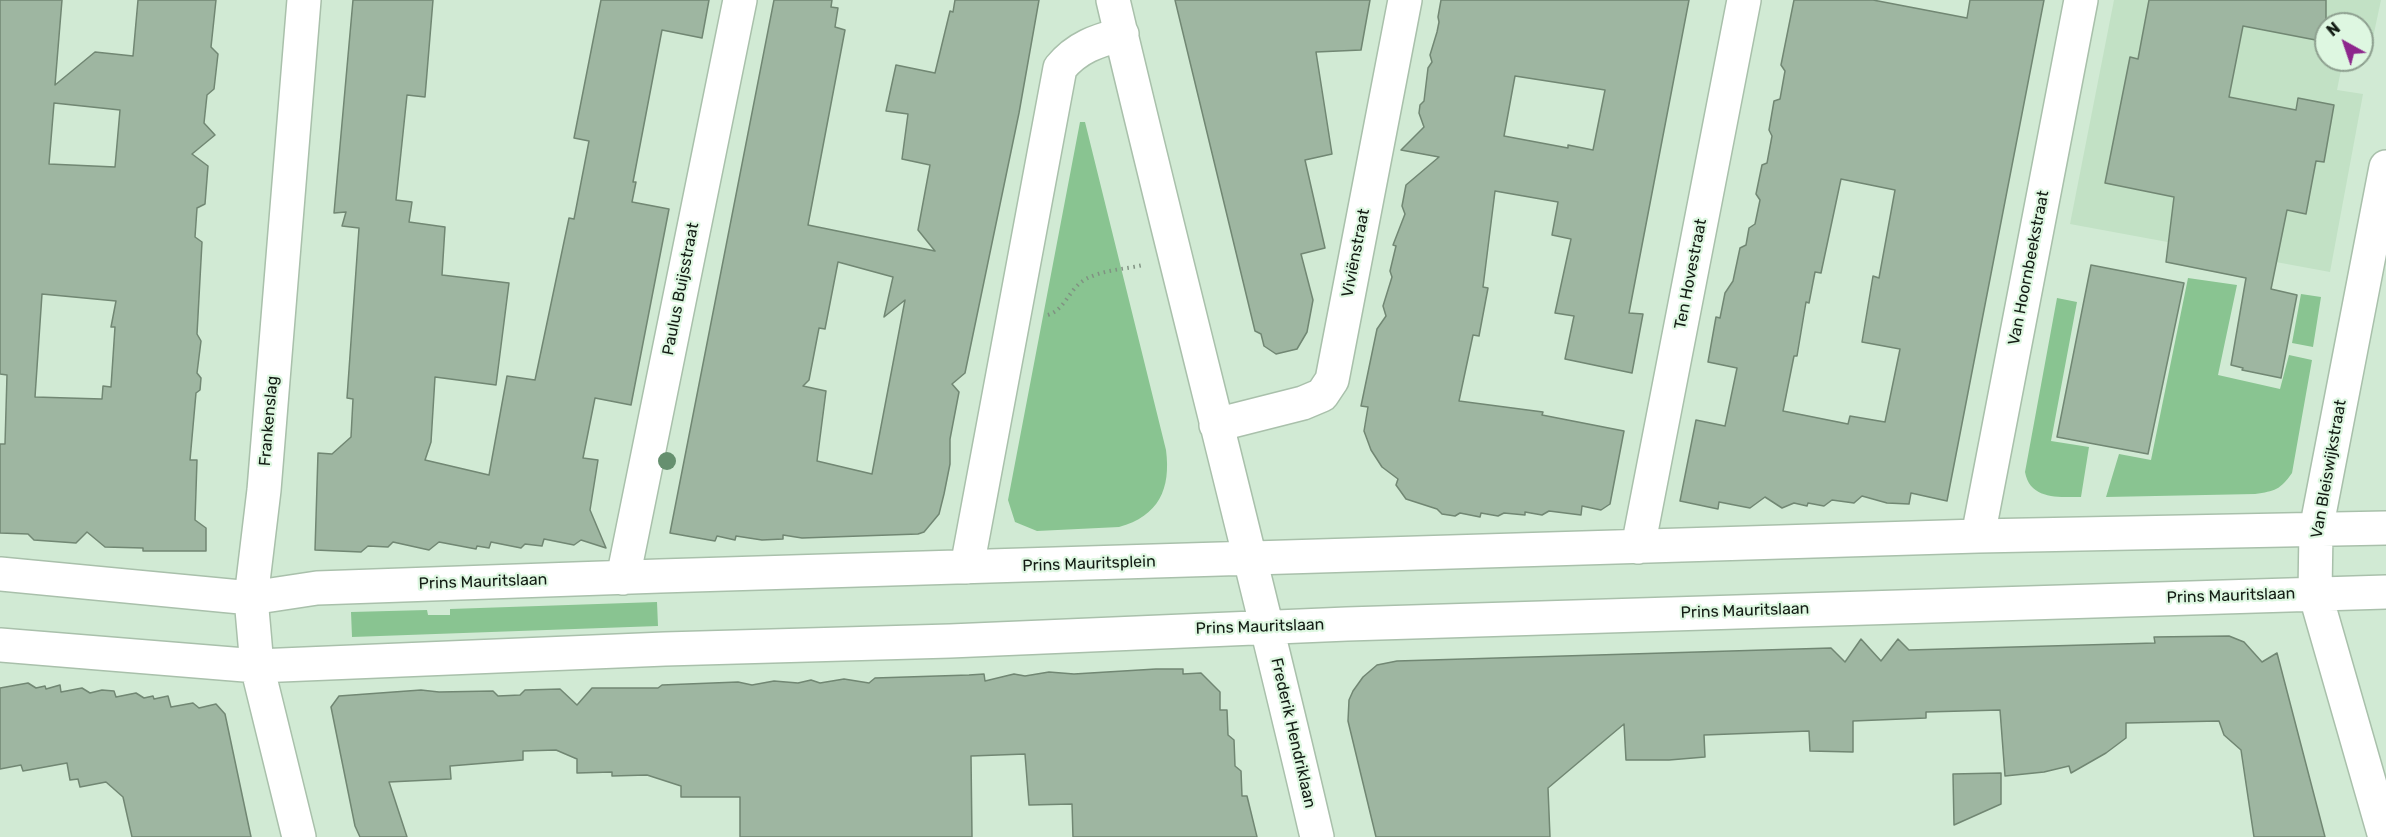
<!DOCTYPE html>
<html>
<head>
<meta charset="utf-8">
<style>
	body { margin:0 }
	#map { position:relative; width:2386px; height:837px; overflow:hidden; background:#d1ead4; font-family:Rubik,sans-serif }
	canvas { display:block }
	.north { position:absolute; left:2314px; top:12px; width:60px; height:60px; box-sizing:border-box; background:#def7e1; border:2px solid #8d9f8f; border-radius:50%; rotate:320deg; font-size:16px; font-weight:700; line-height:24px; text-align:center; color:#131c14 }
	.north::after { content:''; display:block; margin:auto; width:21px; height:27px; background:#8d268c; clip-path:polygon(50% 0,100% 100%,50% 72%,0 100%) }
</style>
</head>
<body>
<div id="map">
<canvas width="2386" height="837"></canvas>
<div class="north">N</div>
</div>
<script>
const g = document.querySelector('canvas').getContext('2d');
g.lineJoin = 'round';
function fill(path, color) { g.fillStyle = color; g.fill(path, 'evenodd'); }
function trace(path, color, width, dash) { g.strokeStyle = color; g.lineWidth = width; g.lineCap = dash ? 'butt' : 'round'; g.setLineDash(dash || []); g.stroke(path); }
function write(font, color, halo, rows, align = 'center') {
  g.font = font + ' Rubik,sans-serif'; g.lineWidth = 4.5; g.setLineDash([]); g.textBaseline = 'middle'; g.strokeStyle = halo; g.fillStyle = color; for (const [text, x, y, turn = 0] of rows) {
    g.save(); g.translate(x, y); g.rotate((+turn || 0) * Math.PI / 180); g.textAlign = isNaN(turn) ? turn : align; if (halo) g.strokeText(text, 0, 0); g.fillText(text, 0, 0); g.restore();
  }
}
fill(new Path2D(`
	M2114 0H2381L2371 47 2362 45V24H2326V60H2343L2337 90 2363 94 2330 272 2070 224Z`), '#c2e1c5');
fill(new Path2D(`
	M1080 122H1085L1166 450C1171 489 1159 516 1119 527L1037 531 1015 522 1008 500Z
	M2188 278 2237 285 2218 375 2280 389 2289 355 2312 360 2292 473C2280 490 2275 491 2255 494L2106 497 2119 454 2151 460Z
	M2301 294 2321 297 2313 347 2292 343Z
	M2057 298 2077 302 2051 441 2089 447 2081 497C2059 497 2030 500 2025 472Z
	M657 602 658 626 352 637 351 612 427 610 428 615H450V609Z`), '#89c491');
const building = new Path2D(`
	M0 0H62L55 85 95 52 133 56 138 0H216L211 47 218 54 214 89 207 95 204 123 215 135 192 154 208 166 205 204 197 208 195 237 202 242 197 334 201 341 197 373 201 378 200 390 196 393 190 460H197L195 520 206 528V551H143V548L105 547 87 532 76 543 34 540 28 534 0 533V444H5L7 375 0 374ZM54 103 120 110 115 167 49 164ZM42 294 116 301 111 327H115L111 387 103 386 102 399 35 397Z
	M353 0H433L425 97 407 95 396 200 412 202 409 222 445 227 442 275 509 283 496 385 435 377 431 442 425 460 489 475 507 376 535 380 569 218 574 219 589 141 574 138 601 0H709L702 38 662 30 633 182H636L632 202 669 209 631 405 595 398 583 458 598 460 590 510 606 548 581 540 574 545 544 539 542 546 525 544 521 548 491 542 489 548 477 546 476 549 439 542 429 550 393 542 388 547 368 546 361 552 315 550 318 453 332 454 351 437 353 399 347 398 359 228 342 226 346 212 334 213Z
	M774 0H832L831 7 838 8 835 27 845 30 808 225 935 251 918 230 930 165 902 159 908 114 886 111 896 65 935 73 950 11 953 12 955 0H1039L1019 113 965 373 952 384 959 392 950 439V464L944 494 939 514 924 532 918 534 802 538 783 535V539L762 540 736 536 735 540 717 536 715 541 670 533ZM838 262 893 277 884 317 905 300 872 474 817 461 826 391 803 386 809 380 819 328 825 329Z
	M1175 0H1370L1361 50 1316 52 1332 154 1305 160 1325 248 1301 254 1313 300 1307 332 1297 349 1276 354 1264 346 1261 334 1255 331Z
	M1441 0H1689L1629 313 1643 314 1632 373 1565 359 1574 316 1555 313 1571 239 1552 235 1558 202 1495 191 1483 287 1488 288 1479 336 1473 335 1459 401 1543 412 1542 415 1624 431 1610 504 1601 510 1582 506 1581 515 1549 511 1542 515 1525 512V515L1504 513 1498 516 1481 513 1480 517 1460 513 1455 516 1442 514 1437 509 1406 499 1396 485 1398 479 1382 467 1371 450 1364 431 1368 407 1361 406 1377 329 1386 316 1383 306 1392 277 1390 271 1396 246 1393 245 1405 214 1402 206 1406 185 1439 157 1401 150 1424 127 1419 113 1420 105 1424 101 1428 68 1432 62 1430 55 1437 32 1439 22 1438 17ZM1515 76 1605 90 1593 150 1568 145V148L1504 136Z
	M1794 0H1873L1967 18 1970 0H2044L1947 501 1911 493 1909 504 1887 503 1862 496 1854 503 1832 500 1824 506 1808 503 1807 506 1794 503 1782 508 1765 497 1750 508 1719 502 1718 509 1680 501 1696 420 1725 426 1737 368 1708 362 1716 317 1720 318 1725 293 1733 281 1740 248 1746 245 1749 228 1755 224 1760 200 1756 194 1762 165 1767 163 1772 136 1769 130 1774 101 1780 99 1785 71 1781 65ZM1841 179 1895 190 1879 278 1873 276 1862 342 1900 349 1885 422 1850 416 1848 424 1783 411 1794 356H1797L1806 302 1809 303 1815 272 1821 273Z
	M2149 0H2326V42L2243 26 2229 97 2296 110 2298 98 2334 105 2324 162 2316 161 2306 214 2287 210 2271 289 2297 295 2281 378 2242 370 2243 368 2231 365 2246 278 2166 262 2174 197 2105 183 2130 57 2138 59Z
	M2091 265 2184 283 2148 454 2057 437Z
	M2229 636 2244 642 2262 662 2277 653 2325 837H2254L2241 750 2224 735 2219 721 2126 723V738L2106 753 2071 773 2069 766 2044 772 2005 776 2000 710 1926 712V718L1853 721V752L1810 751 1809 731 1704 735 1705 757 1669 760H1626L1624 724 1548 788 1550 837H1376L1348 721 1349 700 1353 691 1363 677 1377 665 1397 661 1831 648 1845 662 1861 639 1881 661 1898 639 1909 650 2155 643 2154 637Z
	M1156 669H1183V674L1201 673 1220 692V710H1227L1228 735 1234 740 1235 766 1241 771 1242 796H1247L1257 837H1073L1072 804 1029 805 1025 754 971 756 972 837H740V797H681V786L647 775 612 776V772L577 773V759L556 750 523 751V760L450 766 451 779 389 782 407 837H360L355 826 331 707 339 696 421 690 439 692 493 691 498 696 520 695 525 690 560 689 577 705 592 688H658L662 685 738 682 752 685 774 681 798 683 811 680 820 683 844 679 869 683 875 678 969 675 984 674 985 681 1014 674 1025 676 1049 672 1074 674Z
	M28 683 36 688 45 686 46 689 60 685 61 692 82 688 90 693 102 690 114 691 116 697 136 693 144 698 153 696 154 699 168 696 171 707 193 703 199 708 216 704 225 714 251 837H132L123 797 106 782 80 787 78 779 70 780 67 763 23 771 21 765 0 769V688Z
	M2001 773V804L1954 825 1953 774Z`);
fill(building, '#9eb6a1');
trace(building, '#718773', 1.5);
const minor = new Path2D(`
	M1113 0C1179 280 1252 557 1317 837
	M1216 425 1303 403 1322 395 1332 380 1405 0
	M1978 536 2081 0
	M1638 547 1744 0
	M967 567 1060 68C1077 47 1097 41 1122 34
	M0 574 251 598 317 588 660 576 1978 536 2386 528
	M623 578 740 0
	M0 645 257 666 665 649 950 641 1347 624 2386 592
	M299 837 257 666 251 598 264 490 304 0
	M2385 837 2315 593 2316 530 2386 167`);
trace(minor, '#a9c0ab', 36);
trace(new Path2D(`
	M1048 315C1066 309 1069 288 1086 279 1102 270 1126 269 1143 265`), '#809282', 4, [1.5, 4.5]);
trace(minor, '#fff', 33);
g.fillStyle = '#66906f';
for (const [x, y] of [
	[667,461]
]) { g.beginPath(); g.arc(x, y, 9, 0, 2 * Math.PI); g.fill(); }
write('16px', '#131c14', '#def7e1', [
	["Viviënstraat",1356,253,-79],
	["Van Hoornbeekstraat",2029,268,-79],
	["Ten Hovestraat",1691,274,-79],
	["Paulus Buijsstraat",681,289,-79],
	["Frankenslag",269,421,-85],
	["Van Bleiswijkstraat",2329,469,-80],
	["Prins Mauritsplein",1089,564,-2],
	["Prins Mauritslaan",483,582,-2],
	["Prins Mauritslaan",2231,596,-2],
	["Prins Mauritslaan",1745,611,-2],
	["Prins Mauritslaan",1260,627,-2],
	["Frederik Hendriklaan",1293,733,77]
]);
</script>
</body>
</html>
